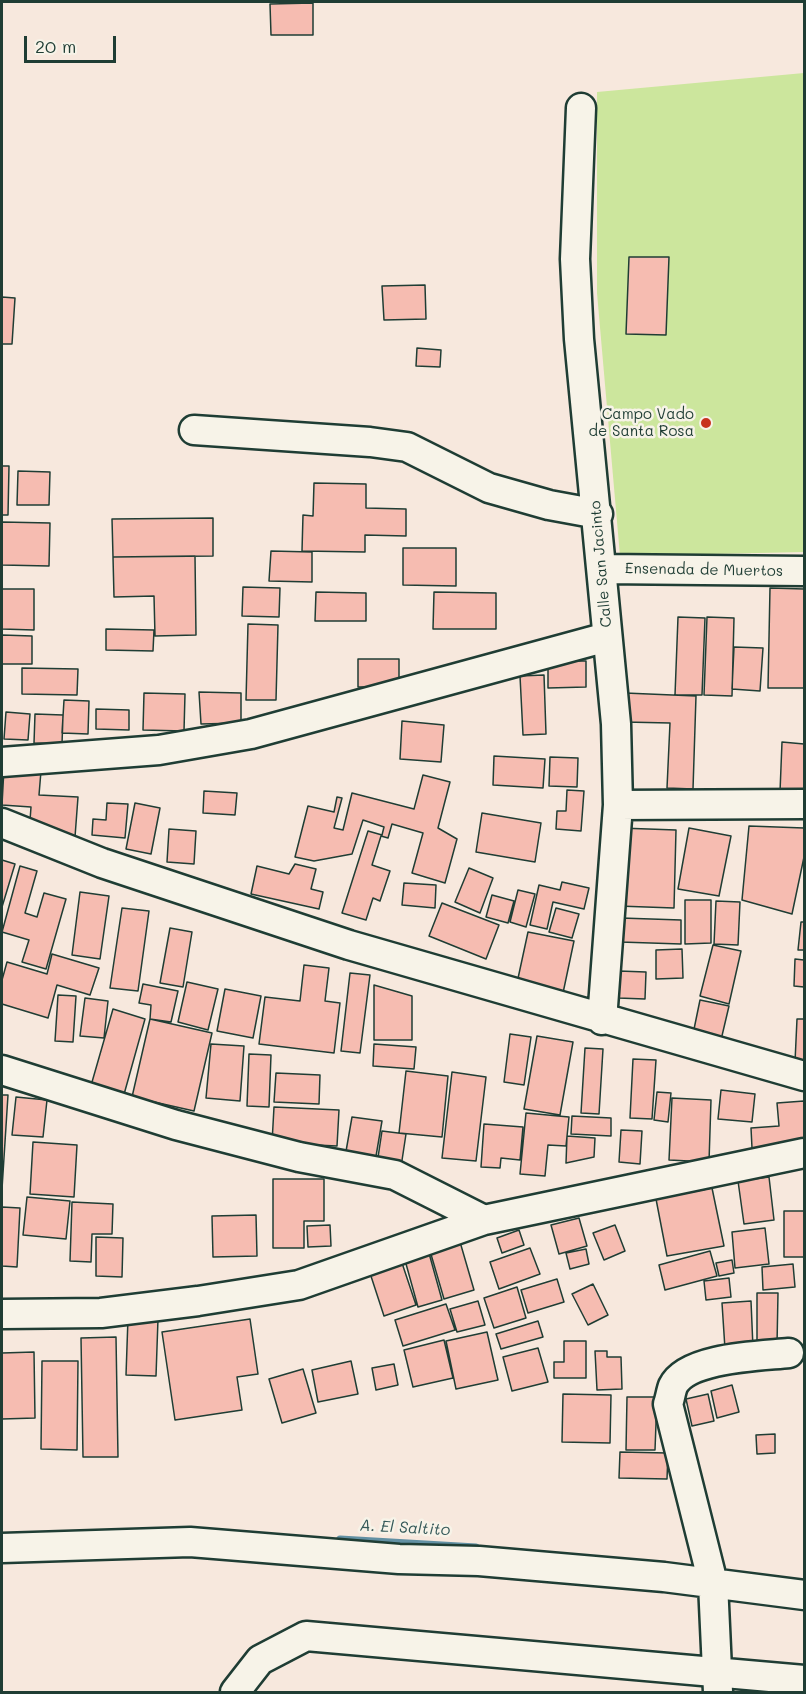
<!DOCTYPE html>
<html>
<head>
<meta charset="utf-8">
<style>
	body { margin:0 }
	#map { position:relative; width:806px; height:1694px; overflow:hidden; background:#f7e8dd; font-family:Mali,sans-serif }
	canvas { display:block }
	.frame { position:absolute; inset:0; border:3px solid #1f3d34; pointer-events:none }
	.scale { position:absolute; left:24px; top:36px; width:92px; height:27px; box-sizing:border-box; border:3px solid #1f3d34; border-top:0; padding-left:8px; font-size:18px; line-height:21px; white-space:nowrap; color:#1f3d34; -webkit-text-stroke:4px #f7f3e8; paint-order:stroke }
</style>
</head>
<body>
<div id="map">
<canvas width="806" height="1694"></canvas>
<div class="frame"></div>
<div class="scale">20 m</div>
</div>
<script>
const g = document.querySelector('canvas').getContext('2d');
g.lineJoin = 'round';
function fill(path, color) { g.fillStyle = color; g.fill(path, 'evenodd'); }
function trace(path, color, width, dash) { g.strokeStyle = color; g.lineWidth = width; g.lineCap = dash ? 'butt' : 'round'; g.setLineDash(dash || []); g.stroke(path); }
function write(font, color, halo, rows, align = 'center') {
  g.font = font + ' Mali,sans-serif'; g.lineWidth = 5; g.setLineDash([]); g.textBaseline = 'middle'; g.strokeStyle = halo; g.fillStyle = color; for (const [text, x, y, turn = 0] of rows) {
    g.save(); g.translate(x, y); g.rotate((+turn || 0) * Math.PI / 180); g.textAlign = isNaN(turn) ? turn : align; if (halo) g.strokeText(text, 0, 0); g.fillText(text, 0, 0); g.restore();
  }
}
fill(new Path2D(`
	M804 73V552L620 556 597 293V92Z`), '#cce69d');
trace(new Path2D(`
	M340 1540 476 1548`), '#6290a3', 9);
const building = new Path2D(`
	M313 3V35H271L270 4Z
	M629 257H669L666 335 626 334Z
	M425 285 426 319 384 320 382 286Z
	M2 297 15 298 12 344H2Z
	M417 348 441 350 440 367 416 366Z
	M2 466H9L8 515H2Z
	M18 471 50 472 49 505H17Z
	M314 483 366 484V508L406 509V536L365 535V552L302 551 303 515 313 516Z
	M213 518V556L113 557 112 519Z
	M2 522 50 523 49 566 2 565Z
	M403 548H456V586L403 585Z
	M271 551 312 552V582L269 581Z
	M195 556 196 635 155 636 154 596 114 597 113 557Z
	M243 587 280 588 279 617 242 616Z
	M770 588 804 589V688H768Z
	M2 589H34V630L2 629Z
	M316 592 366 593V621H315Z
	M434 592 496 593V629H433Z
	M678 617 705 618 702 695H675Z
	M707 617 734 618 732 696 704 695Z
	M248 624 278 625 276 700H246Z
	M106 629 154 630 153 651 106 650Z
	M2 635 32 636V664H2Z
	M734 647 763 648 760 691 732 689Z
	M358 659H399V687H358Z
	M548 661H586V687L548 688Z
	M22 668 78 669 77 695 22 694Z
	M544 675 546 734 523 735 520 676Z
	M199 692 241 693V723L201 724Z
	M144 693 185 694 184 731 143 730Z
	M625 693 696 696 693 789 667 788 670 723 624 722Z
	M64 700 89 701 88 734 62 733Z
	M96 709 129 710V730L96 729Z
	M6 712 30 714 28 740 4 739Z
	M35 714 63 715 62 744 34 743Z
	M402 721 444 725 441 762 400 759Z
	M782 742 804 744V793L780 792Z
	M494 756 545 759 543 788 493 785Z
	M550 757 578 758 577 787 549 786Z
	M4 768 41 771 39 795 78 797 75 837 29 834 31 807 2 805Z
	M423 775 450 782 438 828 457 839 445 883 412 873 423 833 392 824 388 838 381 836 372 865 390 871 380 901 373 898 366 920 342 913 368 831 382 835 384 827 363 820 352 854 314 861 295 857 308 806 334 812 337 797 342 798 334 828 343 830 352 793 414 809Z
	M567 790 584 791 581 831 556 829 557 811H566Z
	M204 791 237 793 235 815 203 813Z
	M107 803 128 804 125 838 92 835 93 819 106 820Z
	M135 803 160 808 151 854 126 849Z
	M482 813 541 823 535 862 476 852Z
	M749 826 804 828V857L792 914 742 900Z
	M620 828 676 830 674 908 618 906Z
	M689 828 731 836 719 896 678 889Z
	M169 829 196 831 194 864 167 862Z
	M2 860 15 864 2 907Z
	M295 864 316 869 311 889 323 892 319 909 251 894 257 866 289 874Z
	M20 866 37 871 25 913 37 917 44 893 66 899 46 969 22 962 29 940 2 932Z
	M469 868 493 878 480 913 455 902Z
	M562 882 589 888 584 909 553 902 547 929 530 925 539 885 560 890Z
	M404 883 436 885 435 908 402 905Z
	M518 890 535 894 526 927 510 922Z
	M80 892 109 896 100 959 72 955Z
	M492 895 514 901 508 923 486 917Z
	M685 900H711V943L685 944Z
	M716 901 740 902 738 945 714 944Z
	M442 903 499 925 486 959 429 936Z
	M122 908 149 911 138 991 110 988Z
	M556 908 579 914 572 938 549 932Z
	M621 918 681 920V944L620 942Z
	M801 922H804V950H798Z
	M170 928 192 932 183 987 160 983Z
	M528 932 574 941 563 993 517 983Z
	M713 945 741 951 729 1004 700 996Z
	M682 949 683 978 656 979V950Z
	M52 954 99 968 90 995 57 985 48 1018 2 1004V980L7 962 47 974Z
	M795 959 804 960V987L794 986Z
	M304 965 329 968 325 1001 340 1003 334 1053 259 1044 265 997 300 1001Z
	M619 971 646 972 645 999 618 998Z
	M350 973 370 975 360 1053 341 1051Z
	M187 982 218 989 208 1030 178 1022Z
	M143 984 178 991 171 1022 150 1019 151 1005 139 1003Z
	M374 985 412 996V1040H374Z
	M225 989 261 996 253 1038 217 1031Z
	M58 995 76 996 73 1042 55 1041Z
	M85 998 108 1001 104 1038 80 1036Z
	M700 1000 729 1006 721 1040 693 1034Z
	M113 1009 145 1019 123 1098 90 1089Z
	M150 1019 212 1033 194 1111 132 1097Z
	M797 1019H804V1062H795Z
	M510 1034 531 1037 524 1085 504 1082Z
	M537 1036 573 1042 560 1115 524 1109Z
	M211 1044 244 1046 240 1101 206 1098Z
	M374 1044 416 1047 414 1069 373 1066Z
	M585 1048 603 1049 599 1114 581 1113Z
	M249 1054 271 1055 269 1107 247 1106Z
	M633 1059 656 1060 652 1119 630 1118Z
	M406 1071 448 1076 442 1137 399 1133Z
	M452 1072 486 1077 476 1161 442 1158Z
	M276 1073 320 1075 319 1104 274 1102Z
	M721 1090 755 1094 752 1122 718 1119Z
	M657 1092 671 1093 668 1122 654 1120Z
	M2 1095H8L2 1189Z
	M16 1097 47 1100 43 1137 12 1135Z
	M672 1098 711 1100 709 1162 669 1160Z
	M804 1101V1144L752 1148 751 1128 779 1126 777 1103Z
	M274 1107 339 1110 337 1146 272 1143Z
	M526 1113 569 1117 566 1146 548 1145 545 1176 520 1174Z
	M572 1116 611 1118V1136L571 1134Z
	M352 1117 382 1121 375 1162 345 1157Z
	M484 1124 523 1127 520 1160 501 1158 500 1168 481 1167Z
	M621 1130 642 1131 640 1164 619 1162Z
	M382 1131 406 1134 401 1167 377 1164Z
	M567 1136 595 1138 594 1157 566 1163Z
	M33 1142 77 1145 74 1197 30 1194Z
	M769 1177 774 1220 744 1224 738 1181Z
	M273 1179H324V1221H304V1248H273Z
	M712 1188 724 1246 667 1256 656 1199Z
	M27 1197 70 1201 66 1239 23 1235Z
	M72 1202 113 1204 112 1234H92L91 1262 70 1261Z
	M2 1207 20 1208 17 1267 2 1266Z
	M784 1211H804V1257H784Z
	M256 1215 257 1256 213 1257 212 1216Z
	M579 1218 587 1246 559 1254 551 1225Z
	M330 1225 331 1246 308 1247 307 1226Z
	M615 1225 625 1251 604 1260 593 1233Z
	M765 1228 769 1264 735 1268 732 1232Z
	M519 1230 524 1245 502 1253 497 1238Z
	M458 1235 474 1290 444 1299 428 1244Z
	M96 1237 123 1238 122 1277 96 1276Z
	M427 1246 442 1300 418 1307 403 1253Z
	M530 1248 540 1274 499 1289 490 1262Z
	M586 1249 589 1264 570 1269 566 1253Z
	M710 1251 717 1276 665 1290 659 1265Z
	M400 1257 416 1305 384 1316 368 1267Z
	M732 1260 734 1273 719 1276 716 1263Z
	M793 1264 795 1287 763 1290 762 1267Z
	M729 1278 731 1297 706 1300 704 1281Z
	M557 1279 564 1302 528 1313 521 1290Z
	M593 1284 608 1315 588 1325 572 1294Z
	M517 1287 526 1318 494 1328 484 1298Z
	M757 1293H778L777 1345H757Z
	M478 1301 485 1325 457 1332 450 1309Z
	M751 1301 753 1348 725 1349 722 1303Z
	M446 1304 455 1330 403 1346 395 1320Z
	M128 1318 158 1319 156 1376 126 1375Z
	M250 1319 258 1374 237 1377 242 1410 175 1420 162 1332Z
	M538 1321 543 1337 501 1349 496 1334Z
	M487 1332 498 1380 456 1389 446 1341Z
	M116 1337 118 1457H83L81 1338Z
	M444 1340 453 1378 413 1387 404 1350Z
	M564 1341H586V1378H554V1362H564Z
	M538 1348 548 1382 512 1391 503 1357Z
	M595 1351H607V1357H621L622 1389 597 1390Z
	M34 1352 35 1418 2 1419V1353Z
	M42 1361H78L77 1450 41 1449Z
	M351 1361 358 1394 318 1402 312 1370Z
	M394 1364 398 1385 376 1390 372 1368Z
	M303 1369 316 1413 282 1423 269 1379Z
	M732 1385 739 1412 717 1418 711 1391Z
	M563 1394 611 1395 610 1443 562 1442Z
	M708 1394 714 1421 692 1426 686 1399Z
	M627 1397H657L655 1450H626Z
	M775 1434V1453L757 1454 756 1435Z
	M620 1452 668 1453 667 1479 619 1478Z`);
fill(building, '#f6bcb1');
trace(building, '#1f3d34', 1.5);
const minor = new Path2D(`
	M581 108 575 259 579 339 616 724 618 805 602 1020
	M194 430 370 442 407 447 489 488 549 505 598 514
	M603 569 804 571
	M2 762 159 750 251 734 607 637
	M618 805 804 804
	M2 823 102 863 349 945 804 1076
	M2 1070 176 1125 299 1157 395 1175 484 1220
	M2 1314 101 1313 198 1301 299 1285 484 1220 804 1153
	M2 1548 190 1542 399 1559 479 1561 664 1577 804 1595
	M235 1692 260 1660 306 1636 804 1680
	M718 1692 713 1583 668 1404C670 1399 671 1391 673 1386 687 1357 761 1356 789 1353`);
trace(minor, '#1f3d34', 33);
trace(minor, '#f7f3e8', 28);
for (const [x, y, r, color] of [
	[706,423,6,"#c8321e"]
]) { const dot = new Path2D(); dot.arc(x, y, r, 0, 2 * Math.PI); g.fillStyle = color; g.fill(dot); trace(dot, '#f7f3e8', 2); }
write('15px', '#1f3d34', '#f7f3e8', [
	["Campo Vado",694,414],
	["de Santa Rosa",694,431]
], 'right');
write('15px', '#1f3d34', '#f7f3e8', [
	["Calle San Jacinto",601,564,-95],
	["Ensenada de Muertos",704,570,1]
]);
write('italic 16px', '#355959', '#f7f3e8', [
	["A. El Saltito",405,1528,3]
]);
</script>
</body>
</html>
